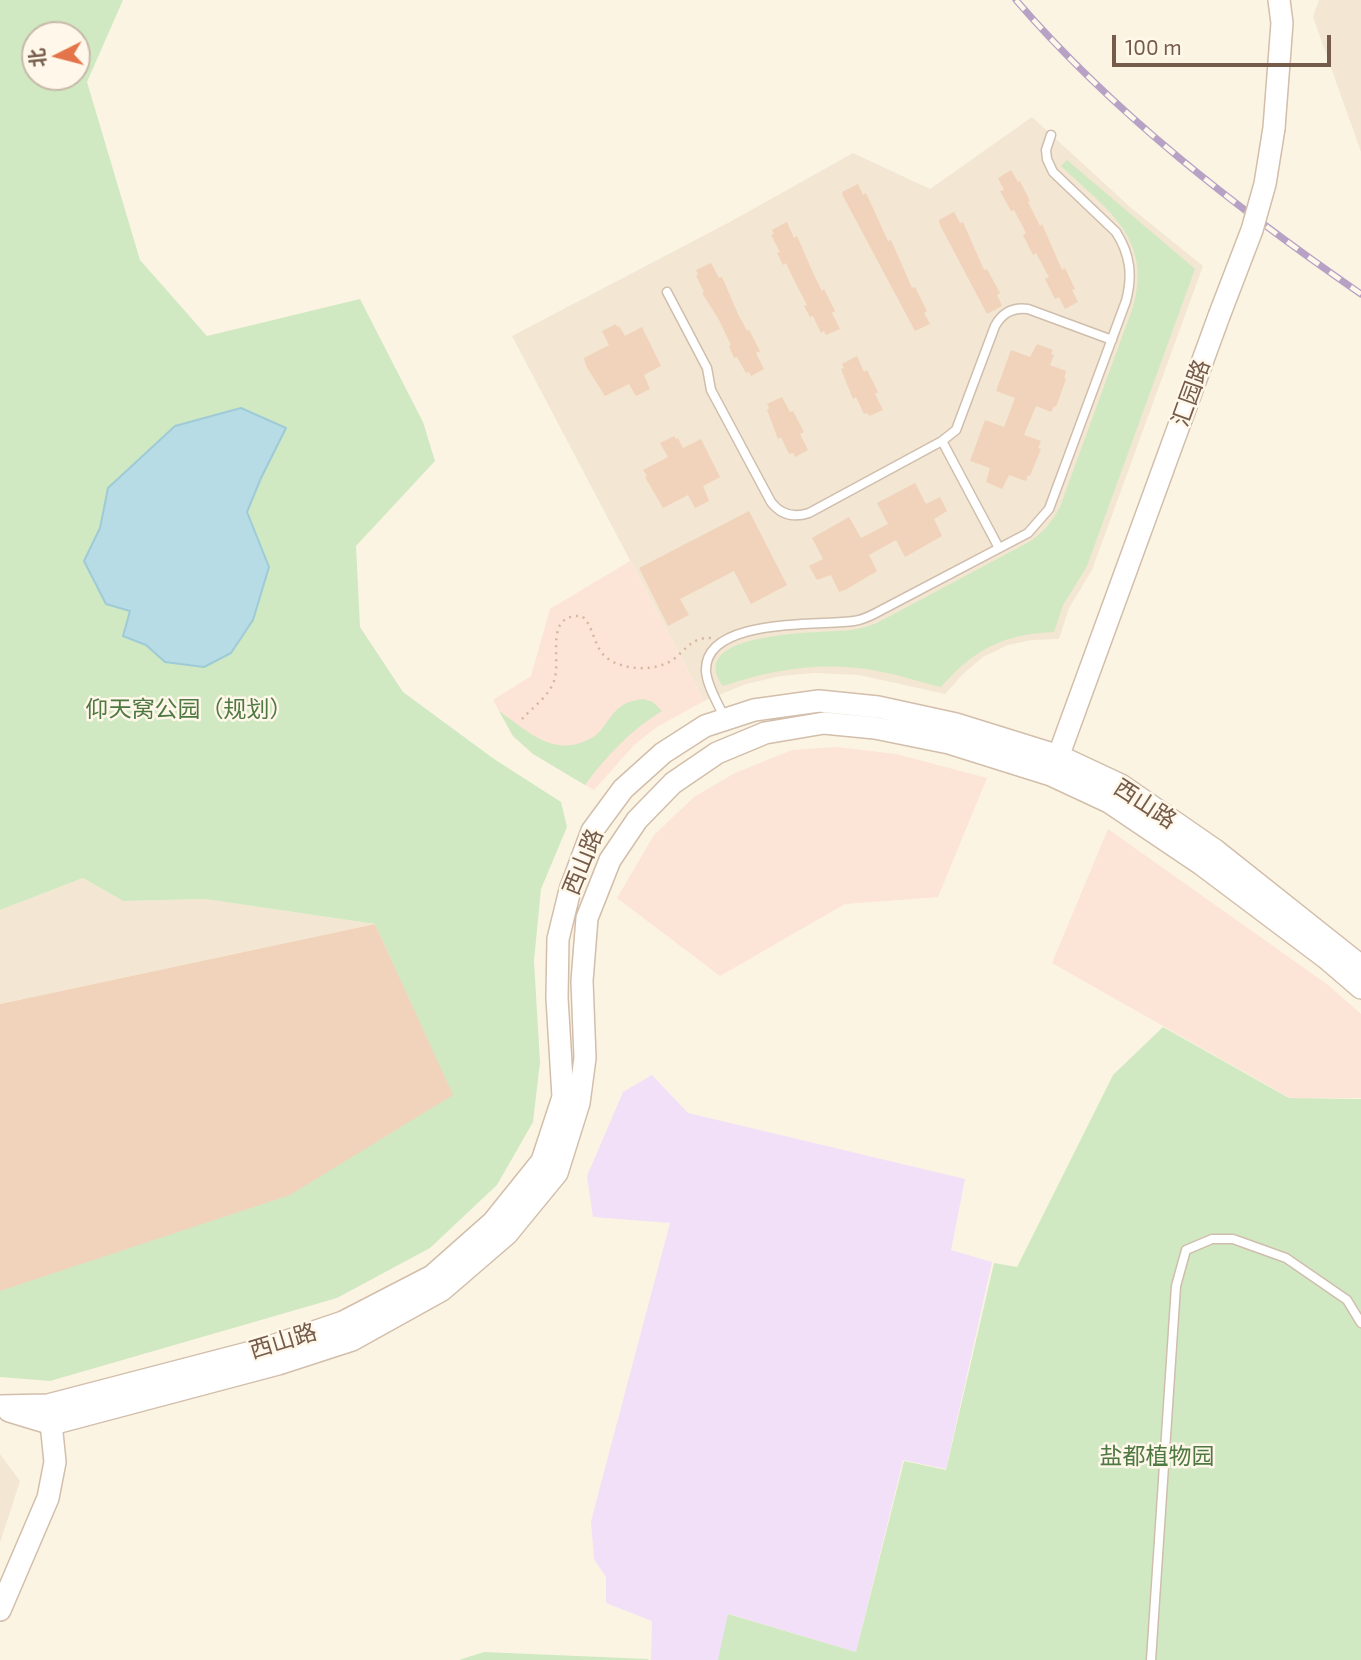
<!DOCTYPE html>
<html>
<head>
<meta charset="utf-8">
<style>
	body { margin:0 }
	#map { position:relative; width:1361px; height:1660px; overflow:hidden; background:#fcf4e3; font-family:"Exo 2","Noto Sans SC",sans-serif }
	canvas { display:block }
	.north { position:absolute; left:21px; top:21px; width:70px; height:70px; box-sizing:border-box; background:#fff7e9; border:2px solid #c7b9a9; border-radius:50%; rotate:264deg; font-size:19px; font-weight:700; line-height:28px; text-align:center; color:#745b4a }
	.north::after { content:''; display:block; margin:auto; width:24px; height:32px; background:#e4744a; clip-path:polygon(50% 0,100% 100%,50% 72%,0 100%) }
	.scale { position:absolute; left:1112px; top:35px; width:219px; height:32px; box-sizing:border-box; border:4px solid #745b4a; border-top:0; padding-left:9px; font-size:21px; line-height:24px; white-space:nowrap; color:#745b4a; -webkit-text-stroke:5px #fff7e9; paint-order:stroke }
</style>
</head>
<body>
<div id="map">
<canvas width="1361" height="1660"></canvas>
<div class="north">北</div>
<div class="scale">100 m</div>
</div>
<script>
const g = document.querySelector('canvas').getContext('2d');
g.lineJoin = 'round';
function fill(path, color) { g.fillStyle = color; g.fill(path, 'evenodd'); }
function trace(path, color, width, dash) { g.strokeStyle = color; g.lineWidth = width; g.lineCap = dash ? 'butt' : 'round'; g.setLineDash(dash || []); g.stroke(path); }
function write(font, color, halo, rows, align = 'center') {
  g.font = font + ' "Exo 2","Noto Sans SC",sans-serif'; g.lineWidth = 5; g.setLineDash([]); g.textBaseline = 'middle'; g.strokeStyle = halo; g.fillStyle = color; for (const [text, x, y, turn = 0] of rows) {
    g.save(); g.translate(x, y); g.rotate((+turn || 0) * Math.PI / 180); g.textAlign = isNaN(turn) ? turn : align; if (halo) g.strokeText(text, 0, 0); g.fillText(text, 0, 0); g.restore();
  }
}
fill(new Path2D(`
	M1319 0H1361V152L1313 17Z
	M1032 117 1130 207 1203 266 1092 570 1069 608 1059 639 1032 640 1008 645 983 657 963 674 945 694 859 675 814 673 781 676 746 684 704 701 512 336 728 223 853 153 930 189Z
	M83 878 123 901 205 899 375 924 0 1004V910Z
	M0 1454 20 1481 0 1543Z`), '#f3e6d2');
fill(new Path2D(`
	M630 561 704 701 657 727 635 744 594 790 533 754 513 736 493 700 531 676 550 609Z
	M836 747 896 754 987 778 938 897 845 904 720 976 617 898 654 835 694 797 735 773 792 750Z
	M1108 829 1328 985 1361 1014V1098H1290L1052 963Z`), '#fce4d7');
fill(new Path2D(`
	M652 1075 688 1113 965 1179 951 1250 992 1262 946 1469 903 1460 856 1652 729 1614 719 1660H651L652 1621 606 1603V1577L594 1559 591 1521 670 1223 593 1217 587 1176 623 1092Z`), '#f1e0f8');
fill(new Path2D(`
	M0 0H123L87 82 140 260 207 336 360 299 423 422 435 461 356 546 360 627 403 692 494 759 561 802 567 827 541 889 534 961 540 1062 533 1122 497 1185 430 1248 337 1298 50 1381 0 1377V1289L452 1095 375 924 205 899 123 901 83 878 0 910ZM35 35H77V77H35Z
	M1067 160 1195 269 1087 566 1063 605 1054 632C1004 634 974 649 941 687 917 681 892 673 867 669 819 662 769 670 723 686 682 630 826 633 851 630 860 629 868 626 877 623L1029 542C1043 533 1052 522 1060 507L1133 307C1153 237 1106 209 1061 166Z
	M643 699 653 702 662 711C631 730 607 755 585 785L533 754 513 736 499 711C525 729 550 755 583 742 590 739 596 736 601 730 615 712 618 702 643 699Z
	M1163 1027 1289 1098 1361 1099V1660H718L728 1614 856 1652 904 1461 946 1470 994 1263 1017 1267 1113 1075Z
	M484 1652 648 1659 649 1660H459Z`), '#d0e9c2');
const water = new Path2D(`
	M241 408 286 428 261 478 247 512 269 567 253 620 231 653 204 667 165 662 146 645 123 636 130 611 106 604 84 561 100 528 108 488 175 426Z`);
fill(water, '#b8dce5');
trace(water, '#9ecbd7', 2);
fill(new Path2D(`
	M1011 170 1018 182 1020 181 1030 201 1028 202 1040 226 1042 224 1062 270 1065 268 1075 289 1072 290 1078 302 1065 309 1059 297 1055 299 1045 279 1049 277 1036 253 1033 255 1023 235 1026 233 1014 210 1011 211 1000 191 1004 190 998 178Z
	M858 184 863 195 866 193 888 241 891 240 912 288 915 287 927 311 924 313 930 324 915 331 843 196 842 192Z
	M954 212 960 223 963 222 984 270 987 269 1000 293 997 295 1002 306 987 314 940 225 939 220Z
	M787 222 794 238 797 236 814 275 822 291 824 289 835 311 832 313 840 329 826 335 824 331 821 333 813 316 810 317 804 306 807 305 794 280 786 263 783 265 777 253 780 252 771 235 774 234 772 230Z
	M711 263 719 278 722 277 738 314 747 331 749 330 760 351 756 353 764 369 751 376 749 372 746 373 737 357 734 358 729 346 731 345 719 320 702 293 704 292 696 276 698 274 696 270Z
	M616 324 617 327 619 326 625 336 642 327 661 366 644 375 650 389 636 396 629 384 605 396 586 366 584 358 609 345 602 331Z
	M1037 344 1053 350 1051 354 1054 355 1050 365 1066 371 1064 378 1066 379 1056 407 1054 406 1051 412 1036 406 1024 435 1041 441 1038 448 1041 449 1030 476 1028 475 1026 481 1009 475 1002 489 986 482 990 468 970 461 985 420 1004 427 1015 398 996 391 1011 350 1030 357Z
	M857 356 864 372 867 370 878 392 875 394 883 410 869 416 867 413 864 414 856 397 853 399 841 369 844 368 842 364Z
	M782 397 790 412 793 411 804 432 800 434 808 450 795 457 793 453 789 454 781 437 778 439 767 410 769 408 767 404Z
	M674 436 676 439 678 438 683 448 701 439 720 477 703 486 709 501 695 508 688 495 663 508 645 477 647 476 643 470 668 457 660 443Z
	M915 483 926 504 940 497 947 511 934 519 942 536 905 557 896 540 869 555 877 571 847 589 839 592 831 575 817 580 809 566 823 559 812 538 849 517 861 538 888 524 877 503Z
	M749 511 787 585 751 604 734 571 680 599 689 615 668 626 639 568Z
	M375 924 453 1095 290 1195 0 1291V1004Z`), '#f1d3bb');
const lane = new Path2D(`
	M667 292 707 368 711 390 771 502C781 515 794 518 809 513L942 441 956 430 995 326C1002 313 1013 307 1028 309L1112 340
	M942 441 999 548
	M724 717C718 703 707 686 706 671 704 617 819 626 854 621 861 620 868 617 874 614L1028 533 1049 509 1126 301C1133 275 1130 254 1116 232L1053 172 1047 159 1046 150 1051 135
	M1151 1660 1176 1286 1186 1250 1212 1239H1233L1286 1258 1347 1300 1361 1323`);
const secondary = new Path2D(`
	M1274 128 1282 23 1279 0
	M1054 768 1219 316
	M0 1406 48 1405 263 1349 343 1322 432 1276 493 1222 542 1161 563 1097 557 998 558 939 570 890 592 831 623 789 663 753 705 726 754 710 819 701 878 707 956 724 1059 756 1121 785 1215 850 1361 966
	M9 1411 52 1424 278 1364 352 1340 442 1290 507 1234 557 1173 579 1103 585 1058 582 981 587 918 610 860 637 820 673 783 717 753 765 733 824 723 875 728 949 743 1051 775 1109 802 1201 864 1326 958 1361 988
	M0 1610 48 1498 55 1462 50 1413`);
trace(lane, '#cfbead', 11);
trace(secondary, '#d2beaa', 24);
trace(new Path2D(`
	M522 719C532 708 549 696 554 681 562 657 543 614 582 616 595 628 593 647 607 658 624 671 658 672 675 658 687 648 693 637 711 638`), '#d6b79e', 2.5, [2, 5]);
trace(lane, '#fff', 8);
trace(secondary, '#fff', 21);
const rail = new Path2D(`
	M1016 0C1113 113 1238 209 1361 294`);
trace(rail, '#b7a2c5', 7);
trace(rail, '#fff7e9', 4.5, [13]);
const secondaryBridge = new Path2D(`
	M1219 316 1252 230 1265 184 1274 128`);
trace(secondaryBridge, '#d2beaa', 24, []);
trace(secondaryBridge, '#fff', 21);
write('23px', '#745b4a', '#fff7e9', [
	["汇园路",1191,393,-70],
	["西山路",1145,804,33],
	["西山路",583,862,-68],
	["西山路",283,1341,-17]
]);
write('23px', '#4f7942', '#fff7e9', [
	["仰天窝公园（规划）",189,709],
	["盐都植物园",1157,1456]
]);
</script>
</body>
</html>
